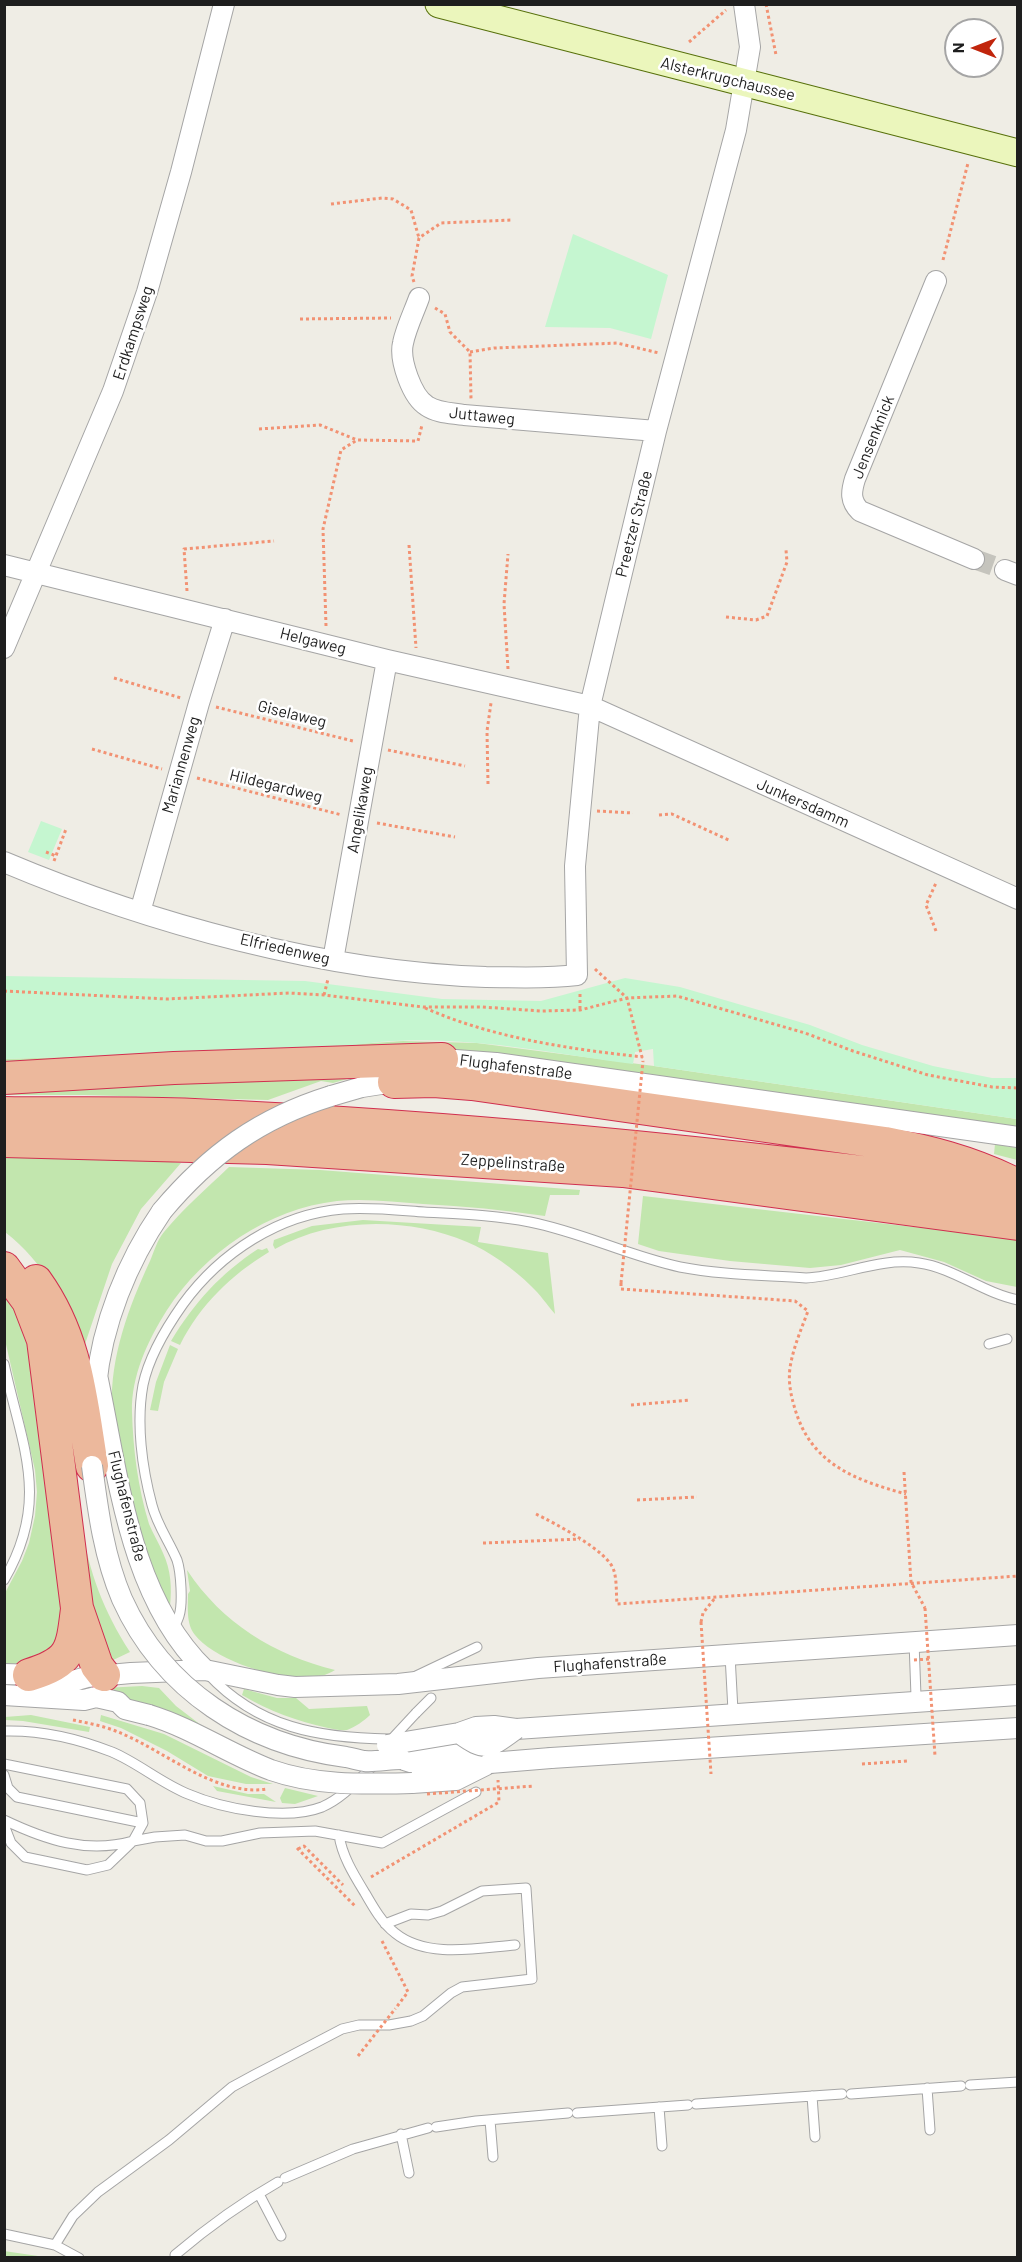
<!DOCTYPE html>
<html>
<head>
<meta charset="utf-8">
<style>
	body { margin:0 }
	#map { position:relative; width:1022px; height:2262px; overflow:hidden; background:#efede5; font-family:Barlow,sans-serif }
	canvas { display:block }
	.frame { position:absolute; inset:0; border:6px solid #1e1e1e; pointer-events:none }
	.north { position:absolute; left:944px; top:18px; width:60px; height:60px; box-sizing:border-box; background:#fff; border:2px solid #a5a5a5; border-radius:50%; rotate:270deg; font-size:16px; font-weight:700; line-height:24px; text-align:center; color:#1e1e1e }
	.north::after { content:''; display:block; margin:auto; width:21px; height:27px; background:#c1250c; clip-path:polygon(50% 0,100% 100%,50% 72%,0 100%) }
</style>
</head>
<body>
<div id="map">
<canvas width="1022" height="2262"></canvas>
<div class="frame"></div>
<div class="north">N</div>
</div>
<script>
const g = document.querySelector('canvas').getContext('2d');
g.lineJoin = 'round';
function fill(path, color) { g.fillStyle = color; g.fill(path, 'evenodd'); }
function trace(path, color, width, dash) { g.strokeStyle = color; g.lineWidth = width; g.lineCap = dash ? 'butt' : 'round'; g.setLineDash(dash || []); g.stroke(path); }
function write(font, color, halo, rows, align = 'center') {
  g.font = font + ' Barlow,sans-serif'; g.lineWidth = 5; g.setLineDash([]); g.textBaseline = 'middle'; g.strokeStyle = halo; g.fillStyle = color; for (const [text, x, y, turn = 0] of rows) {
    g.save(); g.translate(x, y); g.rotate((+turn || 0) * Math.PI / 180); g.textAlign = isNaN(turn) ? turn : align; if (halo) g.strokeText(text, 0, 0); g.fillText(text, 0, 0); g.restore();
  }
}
fill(new Path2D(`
	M403 1041 477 1043 654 1066 1017 1119V1129L621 1073 5 1071 4 1059 338 1048 357 1044Z
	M380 1070 333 1083 321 1081 268 1100 84 1095H5L4 1087Z
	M995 1144 1017 1148V1160L994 1154Z
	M4 1152 136 1158 181 1163 141 1209 112 1264 84 1347C61 1301 46 1264 5 1232Z
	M229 1167 320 1170 580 1190 579 1195H550L545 1216C505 1210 464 1206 423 1204 395 1202 365 1198 337 1201 268 1209 205 1252 167 1310 148 1340 131 1376 132 1412 133 1449 138 1488 149 1524 153 1534 159 1543 163 1553 171 1570 172 1588 170 1606L156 1584 134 1515 112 1407C110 1357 129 1306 150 1261 154 1252 157 1240 164 1232 183 1209 207 1188 229 1167Z
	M643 1196 914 1227 1017 1235V1287L986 1281 944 1262 900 1250 841 1265 810 1268 730 1261 659 1251 638 1244Z
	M363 1220 481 1227 478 1242 548 1253 555 1314C547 1305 540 1294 531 1286 514 1269 489 1251 467 1242 408 1217 331 1217 275 1249L273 1245 274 1240 312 1226Z
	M267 1248 269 1252C231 1275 200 1305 180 1345L171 1341C194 1303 221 1273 258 1249L262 1250Z
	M5 1283 28 1329 64 1633 43 1663 5 1667V1593L22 1561 29 1543 35 1516 37 1492 35 1470 5 1340Z
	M170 1345 178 1349 164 1382 158 1411 150 1410 156 1382Z
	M81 1525C90 1574 103 1610 130 1652L109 1662 97 1647Z
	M187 1570C222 1623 274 1655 335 1670 305 1691 217 1664 195 1635 186 1624 188 1607 188 1594L190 1591Z
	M142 1686 159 1688 176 1706 210 1732C172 1713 147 1703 105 1695L104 1688Z
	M244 1689 277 1698H296L309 1709 367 1706 370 1715C364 1721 355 1727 347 1730 341 1731 334 1729 328 1728 297 1721 269 1711 242 1695Z
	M31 1715 90 1727 89 1732 23 1721 5 1720V1717Z
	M101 1715 164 1734 251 1777 273 1784H246L208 1776 167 1751 121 1728 100 1721Z
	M213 1786 248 1794H264L276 1802 217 1791Z
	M285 1788 318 1796 295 1804 282 1803 280 1798Z
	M4 2251 38 2256 42 2257H5Z`), '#c2e6ae');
fill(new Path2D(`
	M573 234 668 275 651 339 610 328 545 327Z
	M41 821 62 829 49 860 28 852Z
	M4 976 305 981 442 999 541 1001 625 978 680 987 810 1025 862 1045 933 1066 992 1078H1017V1119L654 1066 653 1049 635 1052 633 1064C536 1051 435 1028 338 1048L5 1059Z`), '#c5f6d0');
trace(new Path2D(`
	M974 559 1005 570`), '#c5c4bd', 20, [20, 10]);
const service = new Path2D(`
	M989 1344 1007 1339
	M4 1364C22 1447 51 1499 4 1580
	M173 1629C175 1625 178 1620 179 1616 183 1604 181 1572 177 1560 169 1541 157 1525 152 1505 142 1468 136 1423 143 1385 149 1356 166 1328 183 1304 220 1253 279 1214 343 1209 370 1207 397 1210 424 1212 460 1214 495 1215 530 1222 581 1232 629 1256 680 1267 721 1275 764 1275 806 1278 844 1276 880 1257 919 1263 954 1268 983 1293 1018 1300
	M914 1642 916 1696
	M730 1655 733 1711
	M208 1674C258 1728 319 1738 389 1739
	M416 1676 477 1647
	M416 1713 431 1698
	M4 1731C40 1730 79 1739 112 1752 138 1763 161 1783 188 1794 223 1809 286 1821 322 1807 343 1798 359 1779 375 1764
	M4 1764 127 1789 140 1803 143 1823 133 1841C87 1854 46 1840 4 1820
	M4 1775 8 1788 17 1797 143 1823
	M4 1825 11 1843 25 1857 87 1870 108 1865 133 1841 155 1837 185 1835 206 1841H222L260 1833 315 1831 382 1843 476 1792
	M339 1835C342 1856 354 1875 365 1893 373 1907 382 1923 395 1933 427 1959 478 1948 515 1945
	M970 2085 1018 2082
	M927 2088 930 2130
	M851 2094 961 2086
	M812 2096 815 2137
	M696 2104 842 2094
	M659 2107 662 2146
	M577 2113 688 2105
	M490 2120 493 2157
	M436 2127 476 2121 568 2113
	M401 2134 409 2173
	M285 2178 353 2149 428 2128
	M259 2194 281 2236
	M4 2234 55 2245 79 2258
	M55 2245 73 2216 98 2192 169 2140 232 2087 254 2075 342 2029 359 2025H389L411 2021 423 2016 451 1993 462 1987 532 1979 526 1888 482 1891 442 1911 428 1915 411 1914 385 1924
	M175 2255C208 2227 241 2203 278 2182`);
const minor = new Path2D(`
	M936 281 855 479C851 492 850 501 860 511L974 559
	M419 298C414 312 406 328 403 343 399 360 412 397 427 406 437 413 452 413 464 415L656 431
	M4 565 387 660 590 706 1018 899
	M1005 570 1018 575
	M4 648 113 391 147 292 181 172 224 4
	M4 862C151 924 326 972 486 977 516 977 546 979 577 975L575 866 590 706 656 431 736 130 750 47 744 4
	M140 912 199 703 225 619
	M333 960 387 660
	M432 1063 442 1059 496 1063 1018 1137
	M331 1096 362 1087 394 1082 403 1078
	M97 1375C118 1473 129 1597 205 1670
	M96 1386C102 1324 127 1262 162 1211
	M4 1674 39 1675
	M4 1695 84 1700 96 1697 118 1702 125 1709 149 1715
	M23 1695 87 1677 131 1673 205 1670 278 1685 295 1687 398 1684 538 1668 1018 1635
	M516 1729 1018 1695
	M551 1758 1018 1728
	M401 1759 426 1748H445L490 1763
	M401 1759C432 1769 437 1770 467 1756
	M412 1783 456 1780 490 1763`);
const secondary = new Path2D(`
	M439 4 1018 153`);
const trunk = new Path2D(`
	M4 1078 174 1068 442 1059
	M394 1082 434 1081 472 1084 885 1143C930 1152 967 1161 1009 1181
	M4 1113C67 1114 131 1112 194 1115 470 1127 744 1155 1018 1192
	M4 1141 267 1148 623 1171 1018 1224
	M4 1268 28 1301 43 1340 77 1608 97 1666 104 1675
	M36 1281C77 1338 81 1399 92 1466
	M29 1675C71 1662 72 1651 77 1609`);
trace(service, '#a5a5a5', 11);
trace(minor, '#a5a5a5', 22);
trace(secondary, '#57700b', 29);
trace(trunk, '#d02f4f', 34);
trace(new Path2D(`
	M766 4 776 55
	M689 42 726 10
	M331 204 382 198 393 199 411 210 419 238
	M943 260 968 163
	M414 282 412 276 419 238 441 223 511 220
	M435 308 445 314 450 332 470 352 471 399
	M300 319 391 318
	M470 352 494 348 617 343 659 353
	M259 429 320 425 357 440
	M409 545 416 648
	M187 591 184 549 274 541
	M726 617 756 620 767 616 787 562 786 550
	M326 626 323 529 341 450 357 440 418 441 422 425
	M508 669 504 604 508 554
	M114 678 181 698
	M216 707 353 741
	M92 749 162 769
	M388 750 465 766
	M197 778 342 815
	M488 784 487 731 491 703
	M597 811 633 813
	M659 815 672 814 731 841
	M377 823 455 837
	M46 852 56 856
	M54 861 66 829
	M936 931 926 905 936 883
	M595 969 627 998 643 1061
	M4 991 167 999 289 993 324 995 423 1007H482L541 1011 580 1010 627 998 677 996 805 1033 853 1051 928 1075 992 1087 1018 1088
	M580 994V1010
	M324 995 328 979
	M425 1008C493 1038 569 1049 643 1057
	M621 1283V1289L795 1301 808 1311C801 1330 793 1348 790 1368 788 1382 791 1396 795 1409 811 1464 855 1480 906 1494
	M631 1405 690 1400
	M904 1472 911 1582 925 1608
	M637 1500 697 1497
	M536 1514C554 1523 609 1551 614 1571 617 1581 616 1593 617 1604L1018 1576
	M483 1543 580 1539
	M701 1622 703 1613 715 1598
	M73 1720C88 1723 104 1726 118 1732 164 1750 215 1797 267 1789
	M862 1764 907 1761
	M297 1848 356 1907
	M298 1849 304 1846 343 1885
	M371 1877 499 1802 498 1780
	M382 1941 408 1992 395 2009`), '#f29273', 3, [3, 3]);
trace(service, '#fff', 9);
trace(minor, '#fff', 20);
trace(secondary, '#ebf6bc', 27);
trace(trunk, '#ecb89c', 32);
const serviceBridge = new Path2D(`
	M390 1741 416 1713`);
const minorBridge = new Path2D(`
	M162 1211C210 1154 260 1118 331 1096
	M92 1466C98 1511 104 1557 122 1599 163 1690 249 1745 346 1757 352 1758 358 1760 364 1761 376 1762 389 1759 401 1759
	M149 1715C192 1728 229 1754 271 1770 316 1786 365 1784 412 1783
	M459 1733C486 1753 490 1748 516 1729
	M387 1745 459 1733 476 1727 494 1726 516 1729
	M490 1763 551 1758`);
trace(serviceBridge, '#a5a5a5', 11, []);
trace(minorBridge, '#a5a5a5', 22, []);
trace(new Path2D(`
	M621 1283 643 1061
	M925 1608 935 1756
	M701 1622 711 1774
	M914 1660 929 1659
	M427 1794 534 1786
	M358 2056 395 2009`), '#f29273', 3, [3, 3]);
trace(serviceBridge, '#fff', 9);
trace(minorBridge, '#fff', 20);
write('16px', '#1e1e1e', '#fff', [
	["Alsterkrugchaussee",728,79,14],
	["Erdkampsweg",133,333,-72],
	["Juttaweg",482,416,6],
	["Jensenknick",873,437,-68],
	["Preetzer Straße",634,524,-76],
	["Helgaweg",313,641,14],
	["Giselaweg",292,714,14],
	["Mariannenweg",181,765,-74],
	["Hildegardweg",276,786,14],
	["Junkersdamm",803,803,24],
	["Angelikaweg",360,810,-80],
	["Elfriedenweg",285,949,13],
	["Flughafenstraße",516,1067,7],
	["Zeppelinstraße",513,1163,4],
	["Flughafenstraße",127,1506,76],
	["Flughafenstraße",610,1663,-4]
]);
</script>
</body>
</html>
